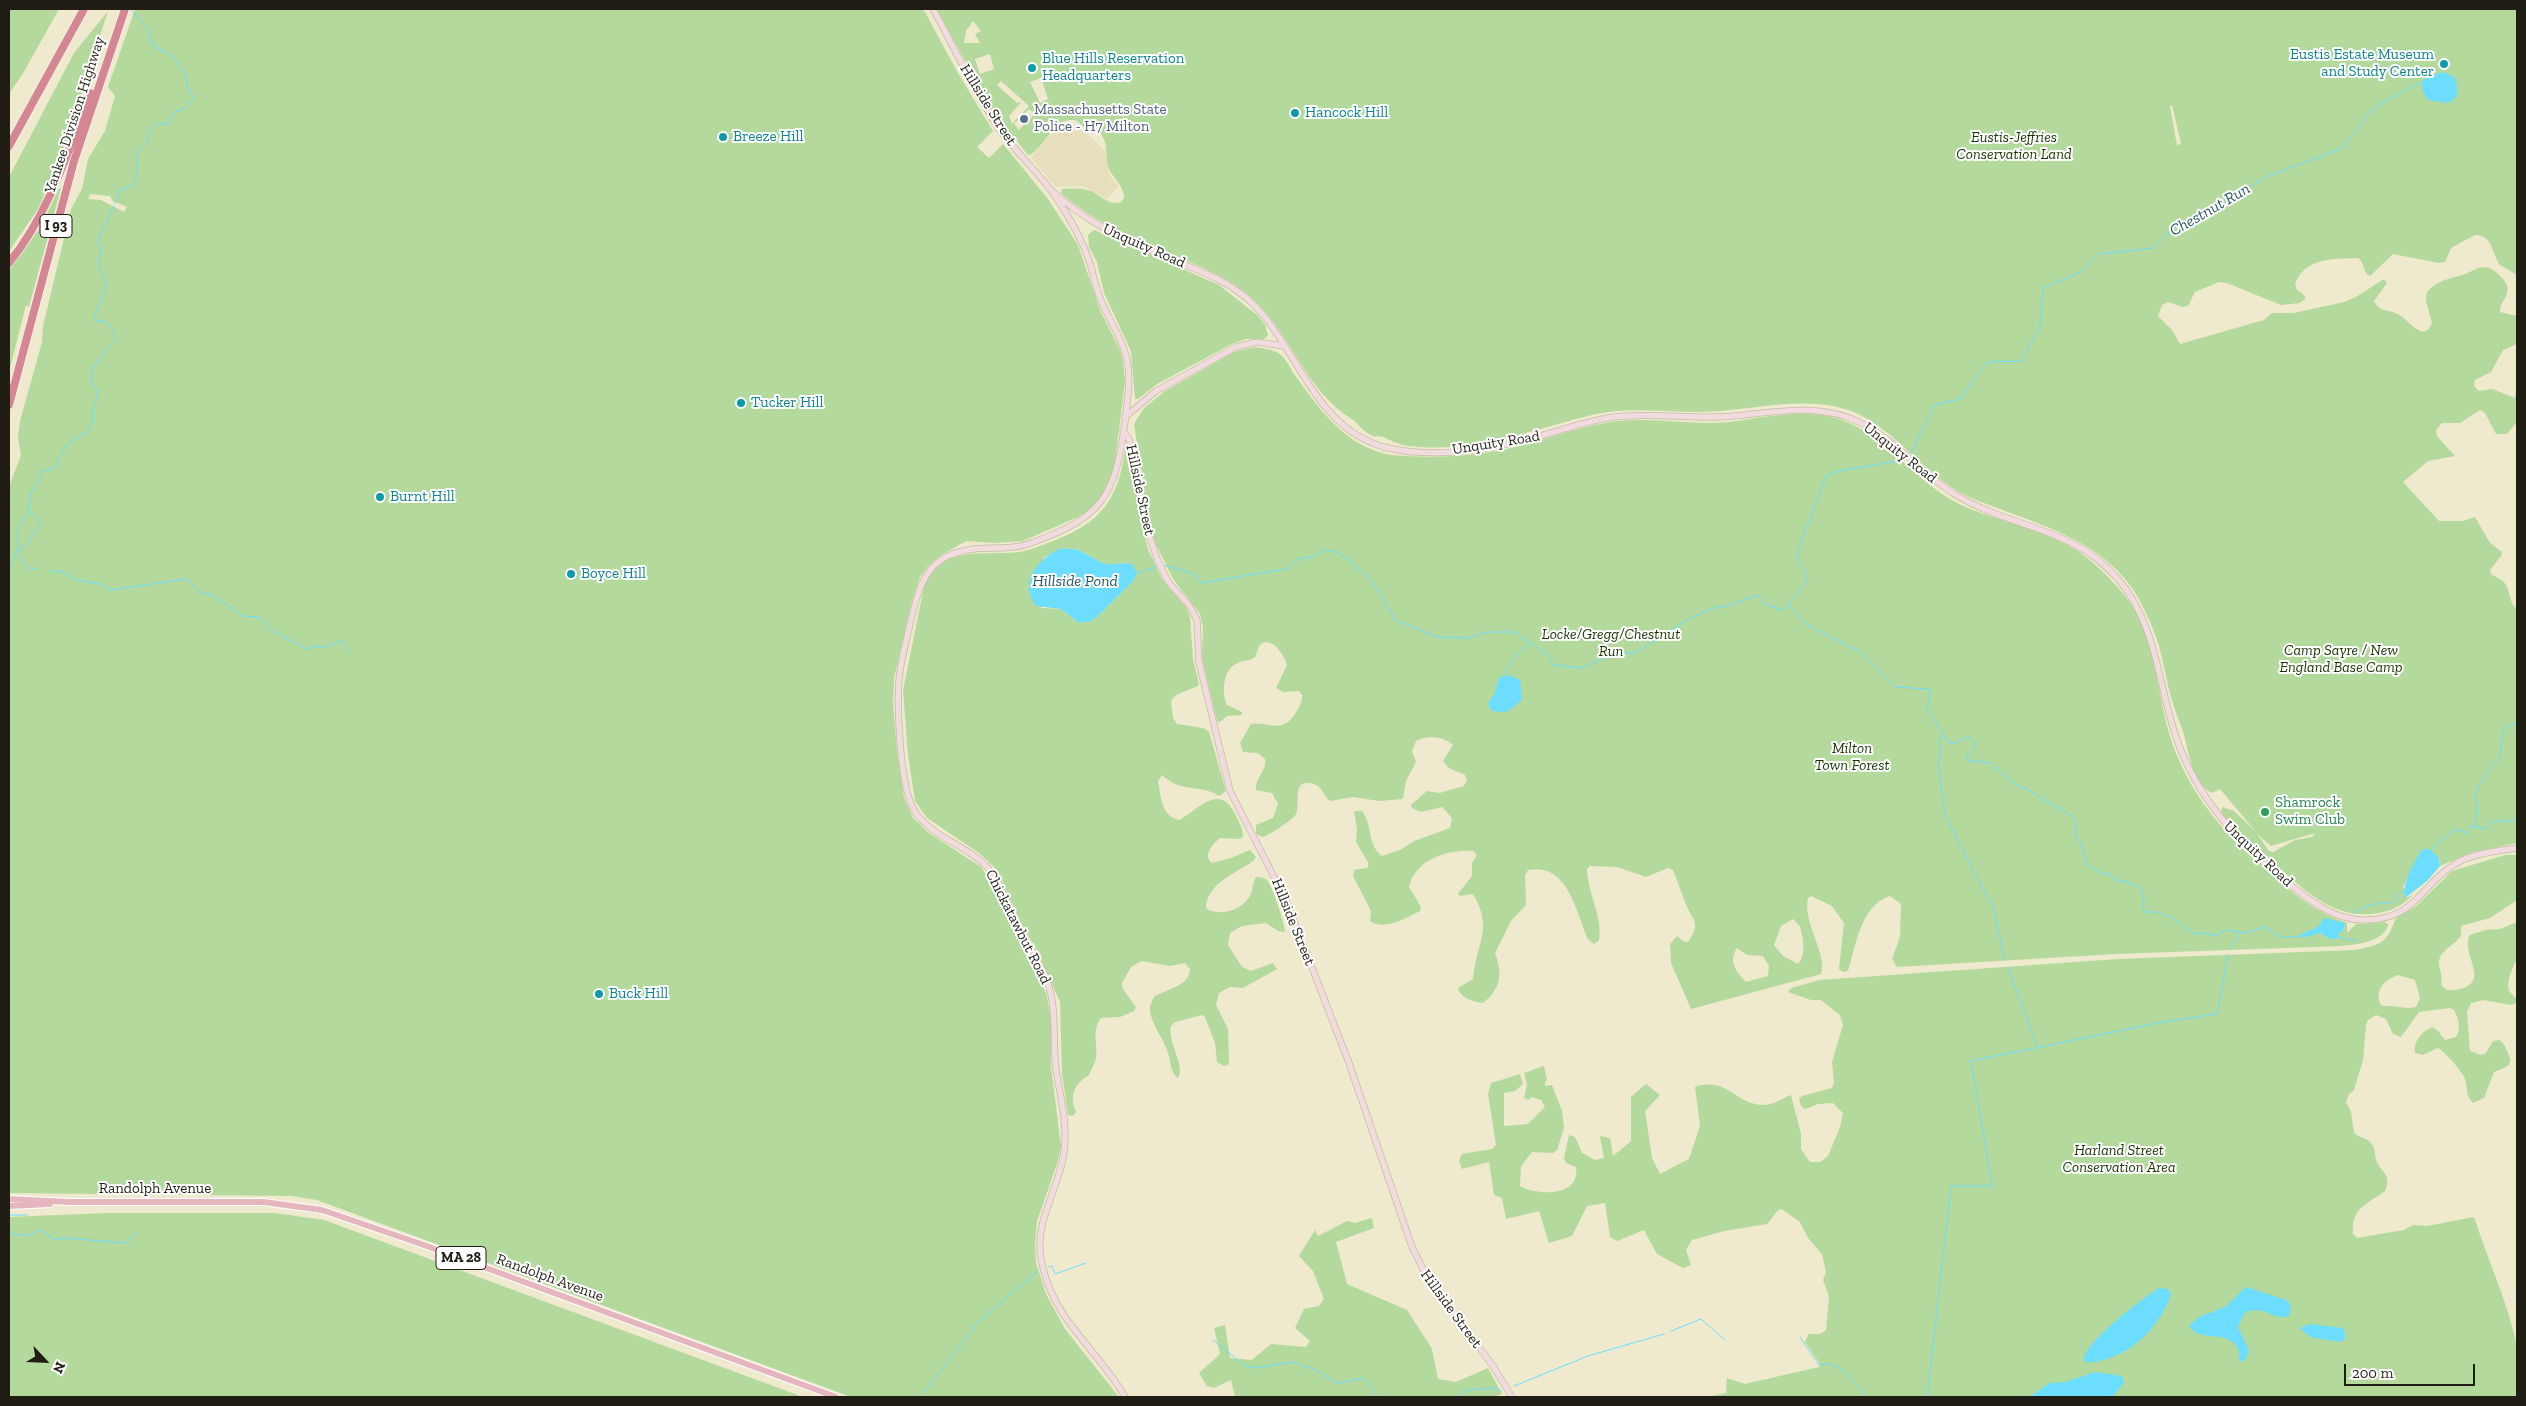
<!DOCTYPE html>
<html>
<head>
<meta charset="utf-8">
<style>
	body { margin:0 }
	#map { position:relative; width:2526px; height:1406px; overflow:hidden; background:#efe9cd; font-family:"Zilla Slab",serif }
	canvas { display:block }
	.frame { position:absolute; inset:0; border:10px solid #201e14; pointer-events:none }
	.north { position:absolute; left:20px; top:1336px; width:50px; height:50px; -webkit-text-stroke:4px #fff; paint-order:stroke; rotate:115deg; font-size:14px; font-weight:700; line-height:20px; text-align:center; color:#201e14 }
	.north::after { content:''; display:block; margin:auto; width:18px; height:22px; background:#201e14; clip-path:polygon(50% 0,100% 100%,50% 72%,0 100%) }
	.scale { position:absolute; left:2344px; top:1364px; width:131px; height:22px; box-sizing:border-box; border:2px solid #201e14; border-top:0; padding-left:6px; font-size:15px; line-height:18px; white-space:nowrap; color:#201e14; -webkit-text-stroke:4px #fff; paint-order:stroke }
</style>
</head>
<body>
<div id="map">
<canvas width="2526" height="1406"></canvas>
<div class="frame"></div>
<div class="north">N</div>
<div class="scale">200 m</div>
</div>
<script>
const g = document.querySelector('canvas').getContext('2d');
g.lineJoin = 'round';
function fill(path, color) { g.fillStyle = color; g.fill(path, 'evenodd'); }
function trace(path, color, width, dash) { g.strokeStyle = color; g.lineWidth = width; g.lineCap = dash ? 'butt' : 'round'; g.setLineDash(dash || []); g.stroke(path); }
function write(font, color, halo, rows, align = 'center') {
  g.font = font + ' "Zilla Slab",serif'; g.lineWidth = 4; g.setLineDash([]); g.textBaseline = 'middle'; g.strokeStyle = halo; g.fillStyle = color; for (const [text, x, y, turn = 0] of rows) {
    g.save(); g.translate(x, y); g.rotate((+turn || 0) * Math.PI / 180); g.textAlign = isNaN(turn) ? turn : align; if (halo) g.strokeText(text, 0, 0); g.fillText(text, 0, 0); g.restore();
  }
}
fill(new Path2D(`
	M1070 124 1082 129 1106 152 1107 166 1111 178 1119 186 1107 199 1084 186 1056 187 1031 158 1051 134Z`), '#e7dfbc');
fill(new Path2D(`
	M9 9H59L22 75 9 94Z
	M135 9H922L925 12 959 75 993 131 977 147 989 158 1003 144 1048 199 1078 245 1100 310 1120 350 1123 361 1125 382 1115 461 1110 480 1100 498 1088 511 1078 517 1023 541 995 543 966 541 940 556 928 566 920 577 912 601 894 678 893 704 897 751 904 798 913 818 929 833 981 867 999 894 1008 919 1046 993 1051 1017V1067L1061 1146 1057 1164 1037 1221 1035 1245 1036 1263 1046 1294 1065 1329 1119 1397H851L317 1200 292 1196 9 1193V487L21 455 18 438 20 421 42 342 43 326 71 209 82 189 88 159 105 131 115 96 108 87ZM90 194 110 196 113 201 127 207 124 212 101 200 88 199Z
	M937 9H2517V275L2500 265C2491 253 2494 236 2475 235L2451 248 2445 262 2439 263 2393 254 2370 276C2363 273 2365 263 2358 258 2333 259 2304 257 2295 285L2297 290 2305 296V299L2300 303 2281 305 2227 283 2219 282 2195 292 2188 306 2182 307 2168 302 2162 305 2158 316 2173 331 2180 344 2264 320 2272 313H2294L2344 302 2356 297 2384 279 2387 283 2374 301C2380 313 2391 309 2401 316 2410 322 2424 343 2432 323L2426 301 2427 292C2439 279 2450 279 2465 274 2471 272 2477 267 2484 267 2492 267 2505 278 2507 286 2510 296 2499 303 2500 312L2517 316V344L2503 350 2491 372 2475 380 2474 386 2479 391 2492 389 2515 398 2517 381V422L2507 434H2496L2485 413 2480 410 2460 423H2442L2436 430 2437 436 2455 456 2428 461 2403 482 2439 521H2463L2475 517 2490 543 2502 552 2501 556 2490 570 2491 574C2496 578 2504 579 2507 587 2511 596 2509 602 2517 609V843L2473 852 2440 866V861L2430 850 2413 867 2403 887 2407 898 2414 893C2406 903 2396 909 2383 912 2342 922 2313 898 2285 873 2261 852 2240 838 2221 812L2222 807 2234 811 2257 833 2220 789 2212 793C2189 782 2189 744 2180 723 2169 698 2166 672 2159 646 2154 630 2147 614 2139 599 2108 544 2049 528 1995 507 1984 503 1972 499 1961 493 1925 472 1900 437 1864 417 1815 390 1751 412 1698 412 1664 412 1630 407 1596 414 1533 429 1470 456 1403 445 1395 443 1390 440 1383 437 1372 434 1380 440 1369 434 1363 431 1359 424 1353 420 1304 390 1293 335 1252 298 1231 279 1208 270 1183 259 1140 240 1097 225 1061 193L1062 189C1070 188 1083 188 1091 191 1102 196 1108 206 1121 202L1124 198C1125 187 1113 178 1109 169 1104 157 1110 148 1101 134 1096 131 1092 130 1086 128 1081 126 1079 120 1073 120 1052 118 1043 152 1028 155L990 107ZM973 21 981 31 975 34 980 43H964L966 31ZM990 54 994 69 980 74 975 59ZM1041 78 1048 99 1040 103 1030 82ZM1001 81 1029 106 1012 124 1009 116 1021 102 1017 103 997 85ZM2172 105 2181 143 2177 146 2170 106ZM1029 109 1033 113 1037 109 1039 110 1019 130 1014 124ZM2315 833 2312 837 2295 840 2273 852 2269 851 2257 834 2271 846Z
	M108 11 67 139 39 208 9 251V177L74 53Z
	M59 188H61L29 307 26 305 9 372V270L40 228Z
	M1094 230 1219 285 1257 315 1265 325 1268 335 1264 339H1246L1232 344 1157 384 1138 399H1135L1131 351 1104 293 1097 262 1089 247 1088 235Z
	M1255 347C1264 349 1274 349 1281 355 1288 361 1291 371 1297 378 1320 411 1349 449 1392 455 1423 458 1459 457 1490 452 1531 446 1570 428 1611 422 1651 416 1691 426 1730 422 1768 417 1810 406 1847 422 1890 440 1917 483 1959 504 1999 523 2053 530 2087 558 2106 573 2131 599 2141 621 2155 653 2158 689 2166 722 2182 786 2218 828 2266 870 2291 892 2315 912 2347 923V933L2356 924 2385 922 2388 925C2384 942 2357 944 2342 946L2115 954 1897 967 1892 959 1900 937 1901 904 1890 896C1860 906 1856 946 1848 971L1843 972 1839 969 1844 923 1832 906 1811 896 1808 898C1802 921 1828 955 1821 974L1691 1009 1671 963 1670 944 1677 936 1683 941 1688 942C1700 925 1695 923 1687 907 1682 895 1678 882 1673 870L1668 868 1646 877 1617 867 1590 866 1587 869C1588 895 1603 917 1599 940L1594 944 1588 939C1576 912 1568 862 1528 870L1525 875 1526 905 1511 921 1495 953C1503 973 1501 989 1483 1003 1474 1002 1460 998 1458 988L1473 979C1476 943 1494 929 1473 894L1460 896 1458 894 1472 876V863L1477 855 1473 851C1449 849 1415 859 1409 887L1421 907 1420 911C1407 918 1384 931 1370 921L1371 911 1353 876 1354 870 1367 868 1369 864 1356 842 1357 829 1354 811H1362C1373 826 1367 845 1382 856L1402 849 1414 841 1450 828 1452 818 1442 807 1421 812 1412 808 1411 805 1427 791 1440 793 1464 786 1467 780 1465 775 1449 768 1443 761 1453 745C1444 736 1426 735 1416 741L1412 751 1416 762 1406 781 1403 799 1379 801 1353 797 1330 801C1324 797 1322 786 1314 784 1290 776 1301 806 1296 814 1292 821 1270 834 1263 837L1256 834V825L1273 818 1278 804 1272 793 1256 790C1255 777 1267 772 1265 759L1258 753 1243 752 1240 743 1251 724C1269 721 1281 735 1295 714 1298 708 1303 702 1302 695L1299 691 1284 692 1276 688 1287 665C1285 656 1271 634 1260 645 1258 648 1256 654 1255 657 1250 661 1246 660 1240 662 1223 667 1221 691 1227 705L1242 712V715L1227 716 1220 722 1217 721 1202 658 1203 628 1200 614 1173 579 1152 536 1145 511 1143 481 1134 424 1144 408 1165 391 1234 352ZM1793 919 1800 926C1803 938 1807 954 1798 964L1783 956 1774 945 1781 926ZM2340 922 2345 923 2344 929 2338 934 2339 938 2329 939 2320 933 2301 934ZM1737 948 1747 955 1763 956 1769 966 1768 976 1746 982C1736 972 1728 961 1737 948Z
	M1127 448 1133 468 1138 509 1148 549 1162 579 1185 606 1190 617 1193 659 1199 684 1198 686 1176 695 1171 701 1173 718 1177 724 1203 728 1209 732 1226 791 1219 796C1199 783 1182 794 1162 775L1158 781C1161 797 1161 816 1179 820 1196 812 1218 782 1234 812 1238 821 1243 827 1243 837L1239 839 1220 838C1213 844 1202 855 1212 863L1231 858 1250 850 1256 857 1253 861C1235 874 1207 883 1206 908 1218 917 1239 911 1248 899 1253 893 1252 884 1256 877 1260 877 1263 877 1267 880 1272 885 1285 924 1285 932L1278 931 1266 923 1242 926 1230 933 1228 945 1242 967 1251 971 1273 963 1277 969 1243 988 1230 987 1219 993 1216 1005 1228 1029 1229 1064 1224 1066 1217 1062 1215 1043 1205 1017 1202 1015 1175 1022 1171 1026C1167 1042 1186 1066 1178 1078 1170 1073 1171 1061 1168 1053 1164 1039 1153 1027 1150 1012 1149 1007 1152 1001 1154 997 1166 989 1190 986 1190 969L1185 963 1170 966 1141 961 1131 967 1122 983 1123 989 1136 1007 1134 1011 1120 1017 1101 1018C1091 1032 1098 1042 1096 1057 1096 1062 1091 1070 1089 1075 1074 1084 1069 1096 1076 1112L1073 1116 1068 1115 1062 1073 1060 1002 1038 952 1020 921 997 870 979 853 927 818 915 801 908 755 903 690 924 587C938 544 985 556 1020 552 1031 550 1042 545 1053 541 1101 523 1119 499 1125 449ZM1059 549C1087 546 1088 560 1108 564 1114 565 1121 563 1127 563L1126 588 1098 616 1091 621 1079 623 1061 609 1041 608 1044 558Z
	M2505 855H2517V900L2490 918 2461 926V936C2454 946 2438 951 2439 964 2440 973 2443 975 2441 984 2445 990 2448 991 2455 990 2495 984 2459 954 2470 935L2485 930 2500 929 2517 922V960C2513 964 2506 984 2509 990 2510 994 2515 997 2517 999V1002L2512 1005 2483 1000 2471 1003 2467 1012 2470 1051 2481 1055 2486 1053 2493 1041 2499 1040C2505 1044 2505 1047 2508 1053 2515 1066 2504 1068 2494 1072L2484 1098 2473 1103C2464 1094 2469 1087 2464 1077 2461 1070 2444 1051 2438 1048L2423 1055 2415 1053C2413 1041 2422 1032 2432 1027L2438 1031 2445 1040 2456 1037C2461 1029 2459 1018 2454 1010L2450 1008 2419 1012 2401 1037 2393 1034 2386 1019 2376 1015 2368 1020 2366 1025 2363 1060 2354 1090 2349 1094 2346 1102 2351 1112 2354 1133C2359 1138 2366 1137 2371 1143 2376 1148 2374 1155 2377 1162 2382 1173 2392 1175 2385 1191 2367 1205 2351 1207 2353 1234L2357 1238 2404 1230 2413 1225 2427 1226 2474 1217C2488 1261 2508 1302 2517 1347 2520 1362 2517 1381 2517 1397H1706L1726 1393 1727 1378 1745 1384 1819 1367 1820 1364 1805 1342 1809 1334H1820L1826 1330 1829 1296 1823 1280 1826 1272 1822 1254 1808 1238 1800 1222 1782 1209 1778 1210 1767 1224 1724 1231 1692 1240 1686 1250 1691 1265 1683 1268 1657 1254 1644 1230 1617 1241 1610 1237 1605 1203 1587 1206 1572 1236 1549 1243 1539 1211 1506 1219 1502 1198 1494 1195 1489 1162 1462 1169 1459 1160 1462 1154 1492 1149 1496 1145 1488 1094 1491 1083 1520 1074 1523 1084 1515 1091 1504 1093V1126L1528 1124 1545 1107 1541 1100 1532 1097 1528 1100 1524 1098 1527 1085 1524 1073 1544 1066 1547 1080 1545 1082V1086L1552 1085 1562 1111 1564 1128 1557 1150 1553 1153 1532 1152 1521 1166 1520 1186C1537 1196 1581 1197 1576 1167L1566 1163 1564 1158 1569 1135 1575 1137 1582 1153 1595 1160 1604 1158 1600 1136 1610 1138 1613 1156 1631 1141V1097L1646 1084 1660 1095 1645 1111 1652 1158 1660 1174 1689 1159 1700 1126 1695 1087C1729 1076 1735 1106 1765 1105 1773 1105 1783 1098 1791 1095L1801 1134V1149L1810 1162H1820L1828 1156 1840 1127 1843 1113 1833 1103 1818 1104 1805 1109 1801 1106 1799 1099 1802 1096 1832 1088 1834 1083 1832 1062 1843 1025 1840 1015 1821 1000H1811L1788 992 1791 988 1820 980 2118 959 2355 950C2382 944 2386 944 2396 918L2415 907 2452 871ZM2398 975 2415 980 2420 998 2416 1007C2405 1010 2394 1005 2383 1006L2380 1004C2375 988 2385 980 2398 975Z
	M108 1213H275L324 1220 803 1397H9V1217Z
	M1372 1218 1374 1228 1336 1242 1347 1284 1407 1310 1432 1349 1438 1379 1456 1382 1488 1368 1502 1394 1493 1397H1235L1231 1380 1214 1388 1207 1386 1199 1373 1220 1354 1214 1328 1225 1325 1230 1358 1252 1360 1271 1344 1306 1347 1310 1341 1295 1328 1304 1309 1319 1306 1324 1299 1313 1271 1299 1256 1315 1230 1318 1236 1347 1221 1355 1223Z`), '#b3d99d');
fill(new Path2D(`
	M2444 72 2455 78C2458 88 2460 98 2448 103L2428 100 2422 90V81L2429 76Z
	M1059 549C1087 546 1089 561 1108 564 1116 565 1124 562 1132 564L1137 573 1134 580 1098 616 1091 621 1079 623 1061 609 1036 606C1018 582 1038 560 1059 549Z
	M1508 675 1520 680 1522 700C1511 709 1504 717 1490 709L1488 703 1495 693 1499 678Z
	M2423 849H2428C2434 852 2441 859 2440 866L2427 881 2405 898C2400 889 2415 858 2423 849Z
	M2324 918 2345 923 2344 929 2338 935 2341 938 2329 939 2320 933 2302 938 2301 934 2318 927Z
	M2246 1287 2286 1300C2291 1304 2292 1310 2289 1316 2273 1322 2261 1302 2244 1314L2238 1327 2249 1351 2245 1360 2240 1362C2238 1357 2240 1351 2237 1347 2226 1329 2199 1343 2189 1326L2199 1317 2225 1307Z
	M2159 1288 2168 1289 2171 1295C2160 1324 2137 1350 2107 1359 2099 1361 2092 1364 2084 1361 2080 1346 2145 1296 2159 1288Z
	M2310 1324 2343 1328 2346 1337 2341 1342 2310 1337 2300 1328Z
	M2095 1372 2122 1376 2124 1383 2112 1397H2029L2050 1383 2065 1382Z`), '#6dddff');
trace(new Path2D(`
	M115 203 119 191 131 186 135 181 138 171 136 168 138 152 147 141 149 132 159 123 168 124 175 112 185 108 194 98 187 87 186 75 172 55 153 46 148 29 132 11
	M1911 453 1934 405 1960 399 1987 362 2021 361 2040 327 2043 288 2081 272 2099 254 2153 248 2173 228 2271 175 2343 148 2372 109 2416 84 2422 85
	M18 553 30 540 40 523 38 518 31 512
	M17 556 31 569 37 568
	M1163 565 1195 574 1201 583 1287 569 1299 559 1315 556 1324 550 1333 551 1342 555 1371 580 1396 620 1437 637 1468 638 1487 632H1515L1548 655 1553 665 1582 668 1616 653H1635L1688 619 1714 608 1728 606 1757 595 1765 604 1783 610 1806 583V572C1799 563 1797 563 1798 551L1826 476 1839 471 1904 460
	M9 568 18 548V529L28 513 31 492 38 483 42 471 54 469 66 445 87 432 93 422 92 414 98 394C97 389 91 383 91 379 91 362 109 352 116 338 114 328 106 319 96 321L94 318 107 285 98 262 102 250 97 241 114 206
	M50 571 63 572 76 580 100 584 110 590 187 579 201 593 213 595 243 616 259 617 274 632 305 648 309 649 313 646 325 647 341 641 346 645 350 653
	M1137 573 1156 567
	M1789 606 1806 624 1861 652 1896 687 1929 689 1930 695 1927 708 1948 742 1955 744 1966 737 1972 739 1976 746 1967 756 1968 760 1991 763 2016 785 2027 789 2073 817 2076 822 2075 835 2080 842 2088 865 2103 874H2110L2116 880C2123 880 2126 882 2132 884 2152 892 2138 899 2145 912H2157L2172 918 2194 934 2205 933 2216 936 2226 930 2245 933 2264 927 2281 937 2302 936
	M1503 676 1513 660 1529 644
	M1943 736 1939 742 1941 749 1938 763 1945 816 1993 908 2005 960
	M2475 826C2473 819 2478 814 2477 807 2477 804 2475 800 2475 796 2475 788 2493 764 2500 758L2503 730 2517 722
	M2430 851 2455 829 2466 833 2472 826 2485 829 2493 821H2517
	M2352 914C2362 906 2379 902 2392 903L2403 890
	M2341 938 2357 941
	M2230 949 2240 933
	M2008 967 2037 1047
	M9 1215H27
	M9 1233 27 1236 40 1230 55 1240 63 1238 126 1243 138 1232
	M1049 1267 1052 1266 1055 1274 1086 1263
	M1671 1331 1701 1319 1725 1340
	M1800 1337 1819 1365C1838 1359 1857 1382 1865 1397
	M1213 1340 1244 1365 1256 1368 1292 1362 1316 1370 1337 1383 1365 1378 1378 1397
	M1514 1386 1588 1356 1664 1334
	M923 1394 979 1321 1038 1271
	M1458 1397 1465 1390 1495 1388 1502 1391
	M1927 1397 1951 1186H1992L1971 1061 2163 1022 2217 1014 2228 955`), '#6dddff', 1);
const secondary = new Path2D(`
	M933 9C954 47 973 89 997 126 1014 151 1038 171 1055 196 1069 216 1082 240 1090 263 1093 274 1095 285 1099 295 1106 316 1121 335 1126 356 1132 377 1127 401 1125 422 1115 497 1103 517 1031 543 1012 550 993 547 974 549 930 554 921 579 912 616 908 633 904 649 901 665 895 694 900 770 909 798 912 809 918 818 927 825 946 842 971 849 988 868 1001 883 1006 902 1015 920 1025 940 1038 958 1046 978 1058 1008 1052 1038 1056 1069 1060 1096 1068 1124 1064 1152 1059 1191 1032 1223 1042 1264 1055 1323 1098 1349 1125 1397
	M1052 191C1085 221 1122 239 1163 256 1194 269 1227 279 1252 303 1299 349 1315 431 1388 448 1437 459 1495 449 1543 435 1566 429 1590 420 1614 417 1654 412 1694 420 1734 416 1777 412 1820 402 1861 423 1897 441 1922 474 1956 495 2010 528 2074 527 2118 579 2154 621 2157 673 2172 724 2190 789 2232 837 2283 879 2307 898 2332 920 2364 920 2416 920 2419 886 2455 864 2473 853 2497 851 2517 848
	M1125 417 1156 391 1236 347 1257 342 1283 346
	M1123 431 1129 439 1135 458 1141 510 1157 559 1169 583 1189 605 1197 620 1199 662 1230 791 1285 898 1349 1063 1412 1247 1427 1277 1493 1366 1512 1397`);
const primary = new Path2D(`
	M9 1199 70 1202H264L322 1210 424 1245 836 1397
	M9 1206 50 1204`);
const highway = new Path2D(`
	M9 146 84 9
	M9 263C49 213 68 152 90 93
	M9 405 74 161 125 9`);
trace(secondary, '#c3bda2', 7);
trace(primary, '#fff', 8);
trace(highway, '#fff', 9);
trace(secondary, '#f2dbde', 5.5);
trace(primary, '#e5b6be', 6);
trace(highway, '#d48692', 8);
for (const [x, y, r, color] of [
	[2444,64,5,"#0f9aa8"],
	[1032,68,5,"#0f9aa8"],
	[1295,113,5,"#0f9aa8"],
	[1024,119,5,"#5c6f8a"],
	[723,137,5,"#0f9aa8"],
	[741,403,5,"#0f9aa8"],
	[380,497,5,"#0f9aa8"],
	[571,574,5,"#0f9aa8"],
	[2265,812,5,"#2e9e5b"],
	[599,994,5,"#0f9aa8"]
]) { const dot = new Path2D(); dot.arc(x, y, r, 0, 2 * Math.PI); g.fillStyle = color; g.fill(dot); trace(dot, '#fff', 2); }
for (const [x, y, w] of [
	[56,226,32],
	[461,1258,50]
]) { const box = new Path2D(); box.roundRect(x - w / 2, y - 11.5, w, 23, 4); g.fillStyle = '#fff'; g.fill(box); trace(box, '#201e14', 1); }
write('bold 14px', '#201e14', null, [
	["I 93",56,226],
	["MA 28",461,1258]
]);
write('15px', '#0d838f', '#fff', [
	["Eustis Estate Museum",2434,55,"right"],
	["and Study Center",2434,72,"right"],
	["Blue Hills Reservation",1042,59],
	["Headquarters",1042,76],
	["Hancock Hill",1305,113],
	["Breeze Hill",733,137],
	["Tucker Hill",751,403],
	["Burnt Hill",390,497],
	["Boyce Hill",581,574],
	["Buck Hill",609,994]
], 'left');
write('15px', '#201e14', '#fff', [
	["Hillside Street",988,105,58],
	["Yankee Division Highway",75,115,-72],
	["Unquity Road",1144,246,24],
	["Unquity Road",1496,443,-9],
	["Unquity Road",1900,453,38],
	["Hillside Street",1140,490,78],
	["Unquity Road",2258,854,43],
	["Hillside Street",1293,922,68],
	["Chickatawbut Road",1018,927,63],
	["Randolph Avenue",155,1189],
	["Randolph Avenue",550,1278,20],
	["Hillside Street",1451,1309,54]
]);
write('15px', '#4e5e75', '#fff', [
	["Massachusetts State",1034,110],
	["Police - H7 Milton",1034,127]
], 'left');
write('italic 15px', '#163300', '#fff', [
	["Eustis-Jeffries",2014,138],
	["Conservation Land",2014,155],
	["Locke/Gregg/Chestnut",1611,635],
	["Run",1611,652],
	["Camp Sayre / New",2341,651],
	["England Base Camp",2341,668],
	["Milton",1852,749],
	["Town Forest",1852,766],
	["Harland Street",2119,1151],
	["Conservation Area",2119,1168]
]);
write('15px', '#27864d', '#fff', [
	["Shamrock",2275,803],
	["Swim Club",2275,820]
], 'left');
write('italic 16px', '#235462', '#fff', [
	["Chestnut Run",2210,210,-30],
	["Hillside Pond",1075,581]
]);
</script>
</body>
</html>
